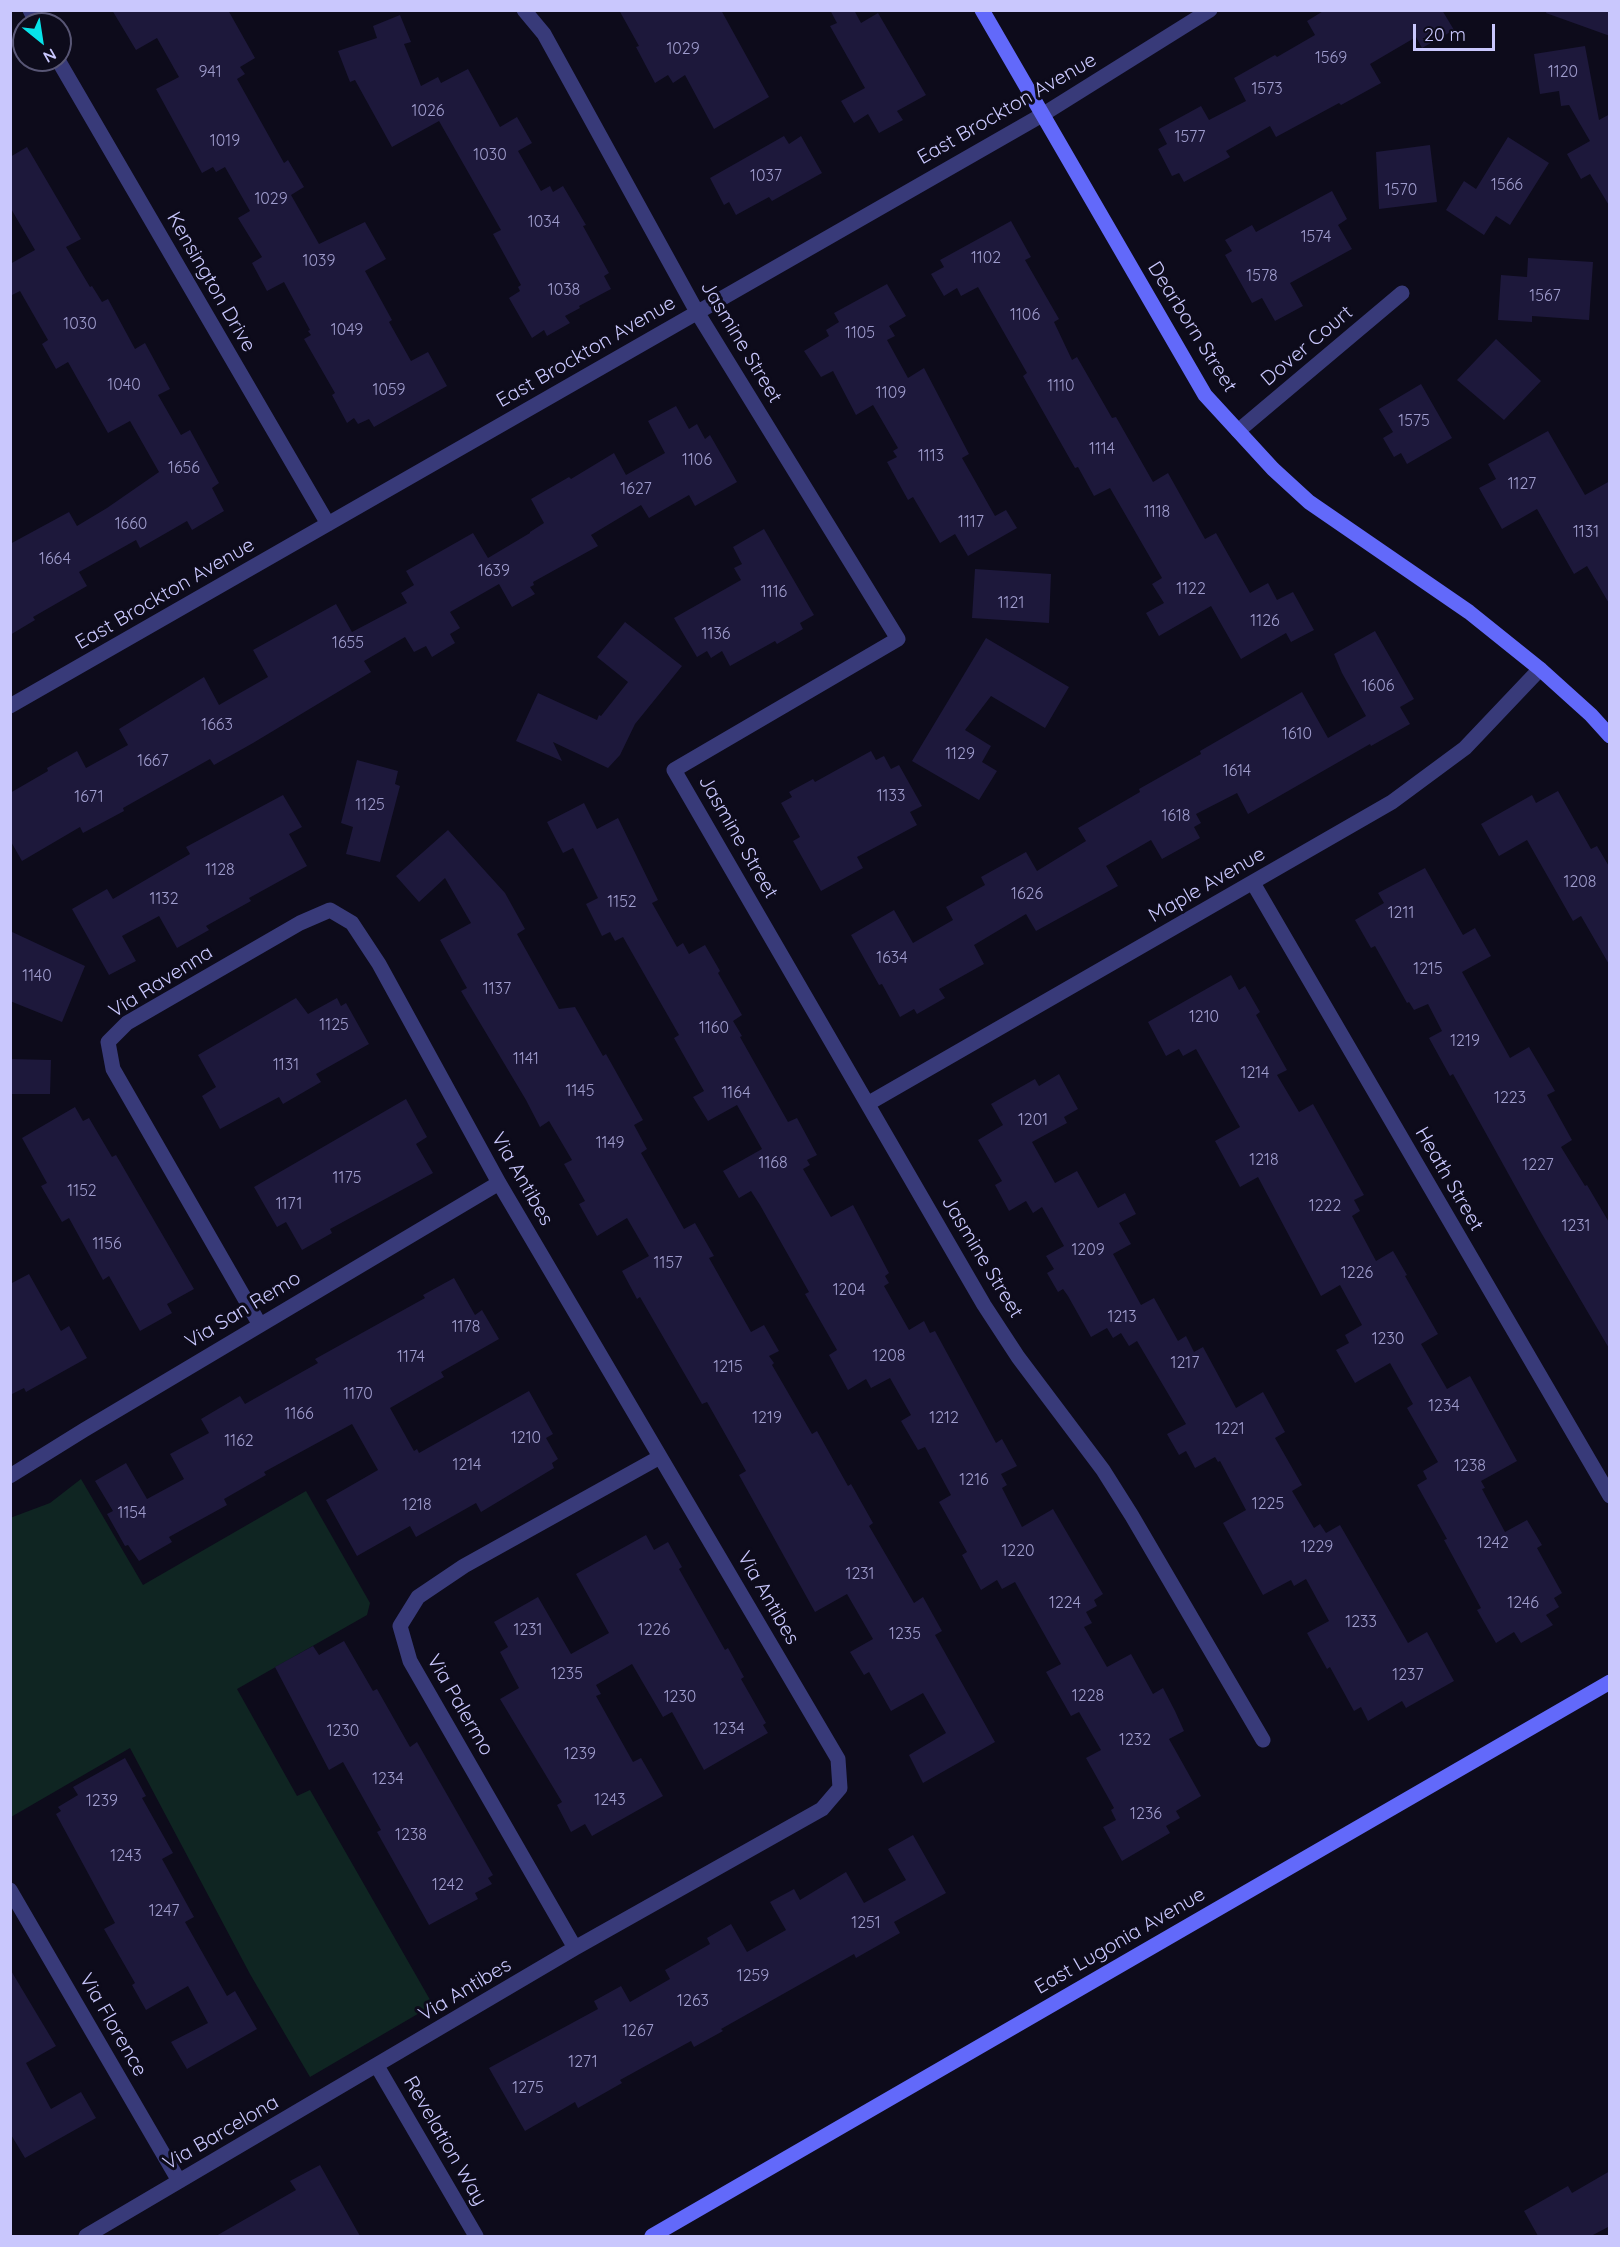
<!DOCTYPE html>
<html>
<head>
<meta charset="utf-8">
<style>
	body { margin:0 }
	#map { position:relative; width:1620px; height:2247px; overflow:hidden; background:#0d0b1b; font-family:Quicksand,sans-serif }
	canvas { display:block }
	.frame { position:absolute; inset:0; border:12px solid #c9c7fd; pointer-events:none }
	.north { position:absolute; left:12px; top:12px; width:60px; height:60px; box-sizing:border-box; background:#0d0b1b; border:2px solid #585675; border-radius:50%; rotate:150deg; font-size:16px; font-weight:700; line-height:24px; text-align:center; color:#c9c7fd }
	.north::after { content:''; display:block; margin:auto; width:21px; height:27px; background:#07e3e9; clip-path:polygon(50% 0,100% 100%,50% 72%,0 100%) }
	.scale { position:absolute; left:1413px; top:24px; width:82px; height:27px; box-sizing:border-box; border:3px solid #c9c7fd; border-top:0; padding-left:8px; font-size:18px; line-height:21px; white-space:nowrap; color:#c9c7fd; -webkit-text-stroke:4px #0d0b1b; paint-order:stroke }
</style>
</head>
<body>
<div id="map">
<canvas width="1620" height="2247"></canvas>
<div class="frame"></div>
<div class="north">N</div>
<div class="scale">20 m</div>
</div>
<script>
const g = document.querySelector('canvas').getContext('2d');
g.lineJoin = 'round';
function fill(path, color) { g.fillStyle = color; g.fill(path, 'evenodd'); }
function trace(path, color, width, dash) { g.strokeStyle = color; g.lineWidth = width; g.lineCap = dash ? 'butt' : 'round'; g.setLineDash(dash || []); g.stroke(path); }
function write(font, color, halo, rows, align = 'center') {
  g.font = font + ' Quicksand,sans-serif'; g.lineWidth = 6; g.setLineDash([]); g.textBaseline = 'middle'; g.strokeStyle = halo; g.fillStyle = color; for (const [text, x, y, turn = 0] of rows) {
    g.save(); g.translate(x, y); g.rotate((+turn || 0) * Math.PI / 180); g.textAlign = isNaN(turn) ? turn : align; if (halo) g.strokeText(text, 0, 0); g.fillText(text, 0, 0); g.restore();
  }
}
fill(new Path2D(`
	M81 1479 143 1585 306 1491 370 1603 367 1615 237 1689 297 1796 310 1790 433 2005 310 2077 250 1974 130 1748 11 1817 10 1518 50 1503Z`), '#0f2522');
fill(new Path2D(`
	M112 10H228L255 58 240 67 245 74 237 79 284 163 288 160 304 187 291 195 319 244 365 222 386 259 365 271 392 320 389 322 411 361 428 352 447 386 374 427 369 419 358 424 354 418 347 423 332 395 335 393 304 339 311 335 308 331 310 330 284 282 267 291 252 263 262 257 238 218 250 211 225 167 216 172 213 167 202 173 156 89 179 77 157 38 136 50Z
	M619 10H721L769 97 714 129 685 75 673 83 668 75 655 83 636 47 639 46Z
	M830 10H854L861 23 878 13 926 95 897 111 903 120 879 133 868 114 854 123 841 101 865 88 830 26 837 23Z
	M1325 10H1442L1454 30 1422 48 1416 37 1370 64 1381 83 1341 105 1339 103 1276 137 1270 126 1226 151 1230 157 1184 182 1179 173 1172 176 1158 149 1167 144 1159 129 1201 106 1209 120 1246 101 1234 78 1275 55 1277 57 1315 35 1307 21Z
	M1547 10H1610V36L1546 13Z
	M400 15 411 42 404 44 421 86 438 77 441 83 468 69 500 127 517 117 532 143 518 151 541 191 550 186 553 192 563 186 586 225 583 226 609 273 604 276 611 289 579 306 580 308 565 316 570 323 547 336 544 330 532 338 509 298 520 291 518 287 521 285 493 234 501 230 439 121 392 147 355 80 350 82 338 51 377 38 373 26Z
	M1585 46 1599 120 1610 114V207L1590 174 1581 179 1567 154 1590 141 1569 105 1561 106 1559 91 1540 94 1534 54Z
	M784 136 789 144 801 136 822 173 772 201 769 197 736 215 729 202 724 205 710 178Z
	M1508 137 1549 163 1510 225 1496 216 1484 235 1446 210 1464 181 1476 189Z
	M1430 145 1437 202 1379 209 1376 152Z
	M27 147 81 239 66 247 90 287 92 286 102 302 108 299 135 349 145 343 170 389 158 395 181 435 190 430 219 483 212 488 224 511 192 530 187 521 140 548 136 540 79 572 87 586 33 617 35 620 10 635V544L69 512 77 526 107 508 159 472 130 421 108 433 68 362 56 369 42 344 48 340 20 291 10 296V264L35 250 10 207V157Z
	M1332 191 1347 219 1338 225 1352 249 1290 283 1303 306 1275 321 1262 298 1252 303 1225 255 1232 251 1225 240 1252 225 1256 232Z
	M1011 221 1031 257 1025 260 1059 319 1054 322 1072 360 1077 357 1112 418 1116 417 1153 482 1168 473 1205 539 1216 533 1250 593 1268 583 1277 600 1293 592 1314 630 1291 642 1286 633 1241 659 1211 606 1159 636 1146 613 1164 603 1152 584 1162 578 1110 488 1094 496 1078 467 1075 468 1023 376 1027 373 978 287 961 296 957 288 944 296 931 274 944 267 940 260Z
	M1528 258 1593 262 1589 320 1532 316V322L1498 320 1501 275 1527 277Z
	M887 284 906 316 889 326 895 336 887 340 908 378 924 368 969 454 962 458 995 516 1006 510 1017 528 968 556 955 534 940 543 913 497 908 500 887 462 897 457 893 451 898 448 873 405 856 415 833 371 821 377 804 351 829 336 826 330 839 322 834 313Z
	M1496 339 1541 381 1504 420 1457 380Z
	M1421 384 1452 438 1407 464 1401 453 1394 457 1383 438 1393 432 1379 409Z
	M676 406 689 429 697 424 705 439 710 435 737 482 695 506 689 495 649 518 641 505 591 535 598 546 533 582 534 585 530 587 535 594 512 607 499 584 450 612 460 628 450 634 455 643 432 657 426 646 414 652 405 637 364 661 371 672 253 743 214 765 210 759 123 808 124 811 83 833 80 827 22 861 10 840V793L48 771 47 768 77 751 86 768 128 745 119 729 204 677 219 705 268 677 253 650 336 604 352 632 407 603 401 593 414 585 406 571 473 533 488 558 530 533V532L544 523 531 499 569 477 571 479 614 453 626 475 665 453 648 421Z
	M1548 431 1585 495 1610 481V605L1587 566 1574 574 1537 509 1502 529 1479 488 1496 479 1488 464Z
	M764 529 814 615 800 623 803 629 777 644 775 641 730 666 722 651 711 658 707 651 697 657 674 618 741 580 734 568 742 564 733 547Z
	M975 569 1051 574 1049 623 972 618Z
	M625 622 682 666 635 724 620 755 608 768 553 742 562 761 516 741 538 693 597 720 599 715 601 716 628 682 597 657Z
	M1375 631 1414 699 1400 707 1410 724 1371 746 1370 744 1248 814 1237 793 1196 814 1201 823 1194 827 1200 838 1162 859 1151 840 1106 866 1118 886 1036 931 1026 914 974 945 984 964 939 989 945 998 917 1014 914 1009 900 1017 882 984 879 985 851 935 894 910 913 943 953 920 946 907 985 885 981 877 1026 852 1037 871 1086 841 1078 828 1140 792 1139 789 1201 754 1200 751 1302 692 1328 738 1366 716 1342 673 1334 654Z
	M986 638 1069 687 1045 728 991 696 965 730 991 746 982 762 997 771 979 800 912 761Z
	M871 751 876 760 884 756 891 769 899 765 922 806 910 812 917 825 857 857 863 868 821 891 793 841 800 837 781 803 792 797 789 792 813 779 815 782Z
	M357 760 398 771 395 784 400 786 380 862 346 854 353 827 341 823Z
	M1558 791 1591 849 1597 846 1610 868V966L1581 916 1573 921 1527 840 1499 856 1481 824 1532 795 1536 803Z
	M283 795 302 827 289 834 307 866 249 898 251 901 206 926 209 930 177 948 159 916 122 936 136 961 109 975 72 909 107 889 113 899 190 854 186 847Z
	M584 803 597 829 618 818 658 900 652 903 677 947 683 943 689 954 705 945 720 971 718 973 742 1015 733 1021 742 1036 740 1037 788 1122 797 1118 817 1155 807 1160 810 1165 803 1169 831 1217 853 1205 889 1273 885 1276 889 1283 884 1286 909 1330 924 1321 930 1333 935 1331 996 1443 1002 1439 1017 1466 1001 1474 1007 1485 1002 1488 1022 1527 1053 1509 1103 1594 1094 1600 1097 1606 1086 1612 1092 1623 1084 1627 1107 1667 1131 1654 1153 1694 1163 1688 1175 1711 1184 1731 1169 1739 1201 1796 1176 1811 1180 1818 1166 1826 1170 1833 1122 1861 1103 1827 1116 1820 1111 1810 1114 1808 1086 1758 1101 1750 1079 1712 1071 1716 1046 1672 1061 1664 1015 1582 1002 1589 997 1580 981 1590 962 1555 967 1552 939 1502 951 1495 925 1447 918 1450 901 1421 911 1415 890 1378 871 1388 866 1379 848 1390 829 1355 837 1350 805 1294 809 1292 760 1205 751 1191 739 1198 723 1171 762 1149 737 1105 708 1121 693 1097 704 1091 674 1038 679 1035 623 937 615 941 610 932 602 936 586 904 598 898 573 848 563 853 547 822Z
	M448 830 505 893 525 929 517 934 559 1009 575 1007 603 1056 606 1054 643 1120 634 1125 647 1149 641 1153 684 1229 695 1223 714 1256 709 1258 751 1332 764 1325 779 1351 769 1356 774 1363 772 1365 812 1434 817 1431 848 1486 851 1484 873 1523 869 1526 914 1603 923 1597 942 1631 935 1635 995 1742 923 1783 909 1755 946 1733 923 1693 891 1711 869 1672 864 1675 850 1652 873 1639 847 1594 815 1612 739 1475 746 1471 707 1402 702 1404 640 1297 637 1299 622 1271 649 1256 627 1218 597 1236 579 1204 585 1201 564 1164 572 1160 549 1121 540 1127 526 1100 461 991 467 988 440 940 471 923 445 878 419 902 396 876Z
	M1425 868 1463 935 1475 928 1491 956 1462 972 1510 1058 1529 1047 1555 1091 1547 1095 1572 1140 1561 1147 1585 1186 1587 1185 1610 1224V1350L1539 1229 1453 1074 1450 1076 1429 1038 1442 1031 1428 1004 1414 1010 1409 1002 1407 1003 1375 946 1371 948 1355 920 1384 903 1378 893Z
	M10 931 85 966 62 1022 10 1001Z
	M1231 975 1239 990 1245 986 1260 1012 1256 1015 1287 1070 1277 1075 1299 1112 1313 1104 1364 1195 1354 1200 1360 1211 1352 1216 1376 1261 1393 1251 1407 1275 1405 1276 1438 1334 1421 1344 1447 1389 1470 1376 1517 1461 1481 1481 1485 1488 1482 1489 1505 1532 1527 1520 1542 1545 1537 1548 1562 1593 1554 1598 1559 1607 1546 1615 1553 1625 1521 1643 1514 1632 1496 1643 1477 1610 1481 1608 1444 1540 1447 1539 1417 1485 1427 1479 1423 1471 1438 1462 1407 1408 1413 1404 1390 1363 1355 1383 1336 1350 1349 1343 1345 1335 1362 1325 1340 1285 1321 1296 1258 1177 1240 1187 1215 1141 1240 1127 1196 1049 1183 1056 1179 1049 1166 1056 1148 1022Z
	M296 998 308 1014 337 998 341 1006 346 1003 369 1044 316 1074 321 1082 283 1104 279 1097 220 1129 202 1096 216 1087 198 1055Z
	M10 1059 51 1060 50 1094H10Z
	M1059 1074 1078 1109 1064 1117 1067 1123 1032 1142 1055 1183 1077 1171 1098 1208 1125 1193 1136 1214 1119 1223 1131 1244 1113 1254 1141 1305 1154 1298 1178 1341 1186 1336 1194 1352 1203 1347 1236 1408 1263 1392 1285 1432 1275 1438 1302 1485 1292 1491 1314 1528 1320 1524 1326 1533 1340 1525 1408 1643 1427 1632 1454 1681 1406 1708 1402 1701 1368 1721 1361 1707 1354 1711 1330 1667 1327 1669 1307 1633 1329 1621 1306 1579 1294 1586 1291 1580 1263 1595 1223 1523 1246 1510 1220 1461 1218 1462 1215 1457 1195 1468 1186 1451 1179 1455 1167 1434 1186 1424 1137 1341 1129 1346 1121 1333 1113 1338 1107 1328 1091 1337 1068 1296 1063 1289 1058 1292 1047 1273 1054 1269 1046 1256 1064 1246 1042 1207 1033 1213 1026 1201 1009 1211 995 1185 1002 1181 978 1140 1003 1125 991 1104 1035 1079 1039 1086Z
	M406 1099 427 1137 416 1144 433 1173 330 1229 332 1233 302 1250 286 1222 277 1227 254 1187Z
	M75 1107 83 1121 89 1118 112 1157 116 1155 194 1289 167 1304 172 1313 140 1331 109 1276 103 1280 69 1218 62 1222 41 1186 47 1183 22 1138Z
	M29 1274 61 1331 69 1326 87 1358 26 1392 24 1388 10 1395V1284Z
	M454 1278 475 1315 482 1310 499 1339 441 1372 444 1377 390 1408 414 1451 417 1449 419 1453 529 1391 553 1434 546 1438 558 1459 552 1463 554 1468 481 1512 476 1503 416 1537 410 1526 357 1556 326 1500 378 1470 352 1424 264 1472 266 1475 224 1499 227 1505 169 1537 172 1542 139 1561 128 1545 125 1546 107 1514 113 1511 95 1481 126 1463 147 1499 184 1479 170 1454 209 1433 201 1419 240 1396 245 1404 318 1363 315 1359 425 1298 423 1295Z
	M646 1535 654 1550 668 1542 682 1567 679 1569 725 1650 728 1648 744 1677 741 1679 766 1723 763 1725 768 1733 704 1770 672 1712 663 1717 632 1664 596 1685 601 1694 596 1696 633 1762 641 1758 663 1796 592 1836 585 1824 571 1832 557 1805 562 1802 500 1699 519 1688 500 1652 508 1647 494 1622 538 1597 571 1654 609 1633 576 1574Z
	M344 1641 373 1691 377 1689 410 1747 417 1742 493 1875 488 1878 492 1884 475 1893 478 1899 429 1925 377 1832 381 1830 343 1762 329 1770 275 1667 313 1646 319 1655Z
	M125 1758 146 1796 142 1798 173 1853 162 1859 194 1917 185 1922 227 1996 235 1991 257 2029 187 2069 171 2042 208 2023 188 1986 146 2010 132 1985 135 1983 104 1929 115 1923 56 1814 61 1811 58 1807 78 1795 73 1787Z
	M913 1835 946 1893 894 1922 900 1933 856 1958 854 1954 721 2029 723 2031 694 2047 691 2041 620 2080 622 2083 578 2108 575 2102 525 2131 489 2068 598 2009 594 2001 621 1986 630 2002 670 1979 665 1970 710 1944 707 1938 731 1924 747 1952 786 1930 770 1902 794 1889 800 1900 846 1872 864 1903 906 1880 888 1849Z
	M10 1969 56 2046 26 2063 51 2109 81 2092 96 2118 25 2158 10 2133Z
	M320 2165 360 2236H216L296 2190 290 2181Z
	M1610 2171V2226L1591 2236H1538L1524 2211 1568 2186 1572 2193Z`), '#1d183b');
trace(new Path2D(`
	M30 10 37 24
	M524 10 544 34 697 312 898 639 674 770 984 1305 1018 1357 1103 1470 1132 1516 1263 1740
	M58 60 328 524
	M1238 431 1402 293
	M10 706 1042 115 1210 10
	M1253 883 1610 1496
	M869 1103 1392 802 1465 748 1540 669
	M10 1476 84 1430 499 1183
	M10 1890 179 2181
	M575 1948 410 1661 400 1626 418 1597 464 1566 660 1457
	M377 2066 476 2236
	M86 2236 575 1948 822 1809 840 1788 838 1759 499 1183 379 964 352 923 330 910 300 923 127 1023 108 1042 113 1069 260 1325`), '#383a79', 15);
trace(new Path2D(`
	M982 10 1205 395 1273 469 1309 502 1469 612 1540 669 1591 715 1610 736
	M652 2236 1610 1682`), '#6269fa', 15);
write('16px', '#9e9bcc', null, [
	["1029",683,49],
	["1569",1331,58],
	["941",210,72],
	["1120",1563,72],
	["1573",1267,89],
	["1026",428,111],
	["1577",1190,137],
	["1019",225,141],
	["1030",490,155],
	["1037",766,176],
	["1566",1507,185],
	["1570",1401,190],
	["1029",271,199],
	["1034",544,222],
	["1574",1316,237],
	["1102",986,258],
	["1039",319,261],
	["1578",1262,276],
	["1038",564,290],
	["1567",1545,296],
	["1106",1025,315],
	["1030",80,324],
	["1049",347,330],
	["1105",860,333],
	["1040",124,385],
	["1110",1061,386],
	["1059",389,390],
	["1109",891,393],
	["1575",1414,421],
	["1114",1102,449],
	["1113",931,456],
	["1106",697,460],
	["1656",184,468],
	["1127",1522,484],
	["1627",636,489],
	["1118",1157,512],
	["1117",971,522],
	["1660",131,524],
	["1131",1586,532],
	["1664",55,559],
	["1639",494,571],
	["1122",1191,589],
	["1116",774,592],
	["1121",1011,603],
	["1126",1265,621],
	["1136",716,634],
	["1655",348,643],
	["1606",1378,686],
	["1663",217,725],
	["1610",1297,734],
	["1129",960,754],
	["1667",153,761],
	["1614",1237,771],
	["1133",891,796],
	["1671",89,797],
	["1125",370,805],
	["1618",1176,816],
	["1128",220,870],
	["1208",1580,882],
	["1626",1027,894],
	["1132",164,899],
	["1152",622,902],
	["1211",1401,913],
	["1634",892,958],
	["1215",1428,969],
	["1140",37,976],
	["1137",497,989],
	["1210",1204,1017],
	["1125",334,1025],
	["1160",714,1028],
	["1219",1465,1041],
	["1141",526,1059],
	["1131",286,1065],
	["1214",1255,1073],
	["1145",580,1091],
	["1164",736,1093],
	["1223",1510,1098],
	["1201",1033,1120],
	["1149",610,1143],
	["1218",1264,1160],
	["1168",773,1163],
	["1227",1538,1165],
	["1175",347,1178],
	["1152",82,1191],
	["1171",289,1204],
	["1222",1325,1206],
	["1231",1576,1226],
	["1156",107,1244],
	["1209",1088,1250],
	["1157",668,1263],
	["1226",1357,1273],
	["1204",849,1290],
	["1213",1122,1317],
	["1178",466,1327],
	["1230",1388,1339],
	["1208",889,1356],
	["1174",411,1357],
	["1217",1185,1363],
	["1215",728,1367],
	["1170",358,1394],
	["1234",1444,1406],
	["1166",299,1414],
	["1219",767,1418],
	["1212",944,1418],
	["1221",1230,1429],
	["1210",526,1438],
	["1162",239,1441],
	["1214",467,1465],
	["1238",1470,1466],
	["1216",974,1480],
	["1225",1268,1504],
	["1218",417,1505],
	["1154",132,1513],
	["1242",1493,1543],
	["1229",1317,1547],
	["1220",1018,1551],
	["1231",860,1574],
	["1224",1065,1603],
	["1246",1523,1603],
	["1233",1361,1622],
	["1231",528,1630],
	["1226",654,1630],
	["1235",905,1634],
	["1235",567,1674],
	["1237",1408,1675],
	["1228",1088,1696],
	["1230",680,1697],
	["1234",729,1729],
	["1230",343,1731],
	["1232",1135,1740],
	["1239",580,1754],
	["1234",388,1779],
	["1243",610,1800],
	["1239",102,1801],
	["1236",1146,1814],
	["1238",411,1835],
	["1243",126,1856],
	["1242",448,1885],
	["1247",164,1911],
	["1251",866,1923],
	["1259",753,1976],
	["1263",693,2001],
	["1267",638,2031],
	["1271",583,2062],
	["1275",528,2088]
]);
write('20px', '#c9c7fd', '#0d0b1b', [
	["East Brockton Avenue",1007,109,-30],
	["Kensington Drive",211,282,60],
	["Dearborn Street",1192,327,58],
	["Jasmine Street",741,342,59],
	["Dover Court",1307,346,-40],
	["East Brockton Avenue",586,352,-30],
	["East Brockton Avenue",165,594,-30],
	["Jasmine Street",738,837,60],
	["Maple Avenue",1207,885,-30],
	["Via Ravenna",161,982,-32],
	["Via Antibes",522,1179,60],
	["Heath Street",1449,1179,60],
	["Jasmine Street",982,1257,59],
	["Via San Remo",243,1310,-31],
	["Via Antibes",768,1598,60],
	["Via Palermo",460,1705,60],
	["East Lugonia Avenue",1120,1941,-30],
	["Via Antibes",465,1990,-31],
	["Via Florence",113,2025,60],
	["Via Barcelona",221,2133,-30],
	["Revelation Way",445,2141,60]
]);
</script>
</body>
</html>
